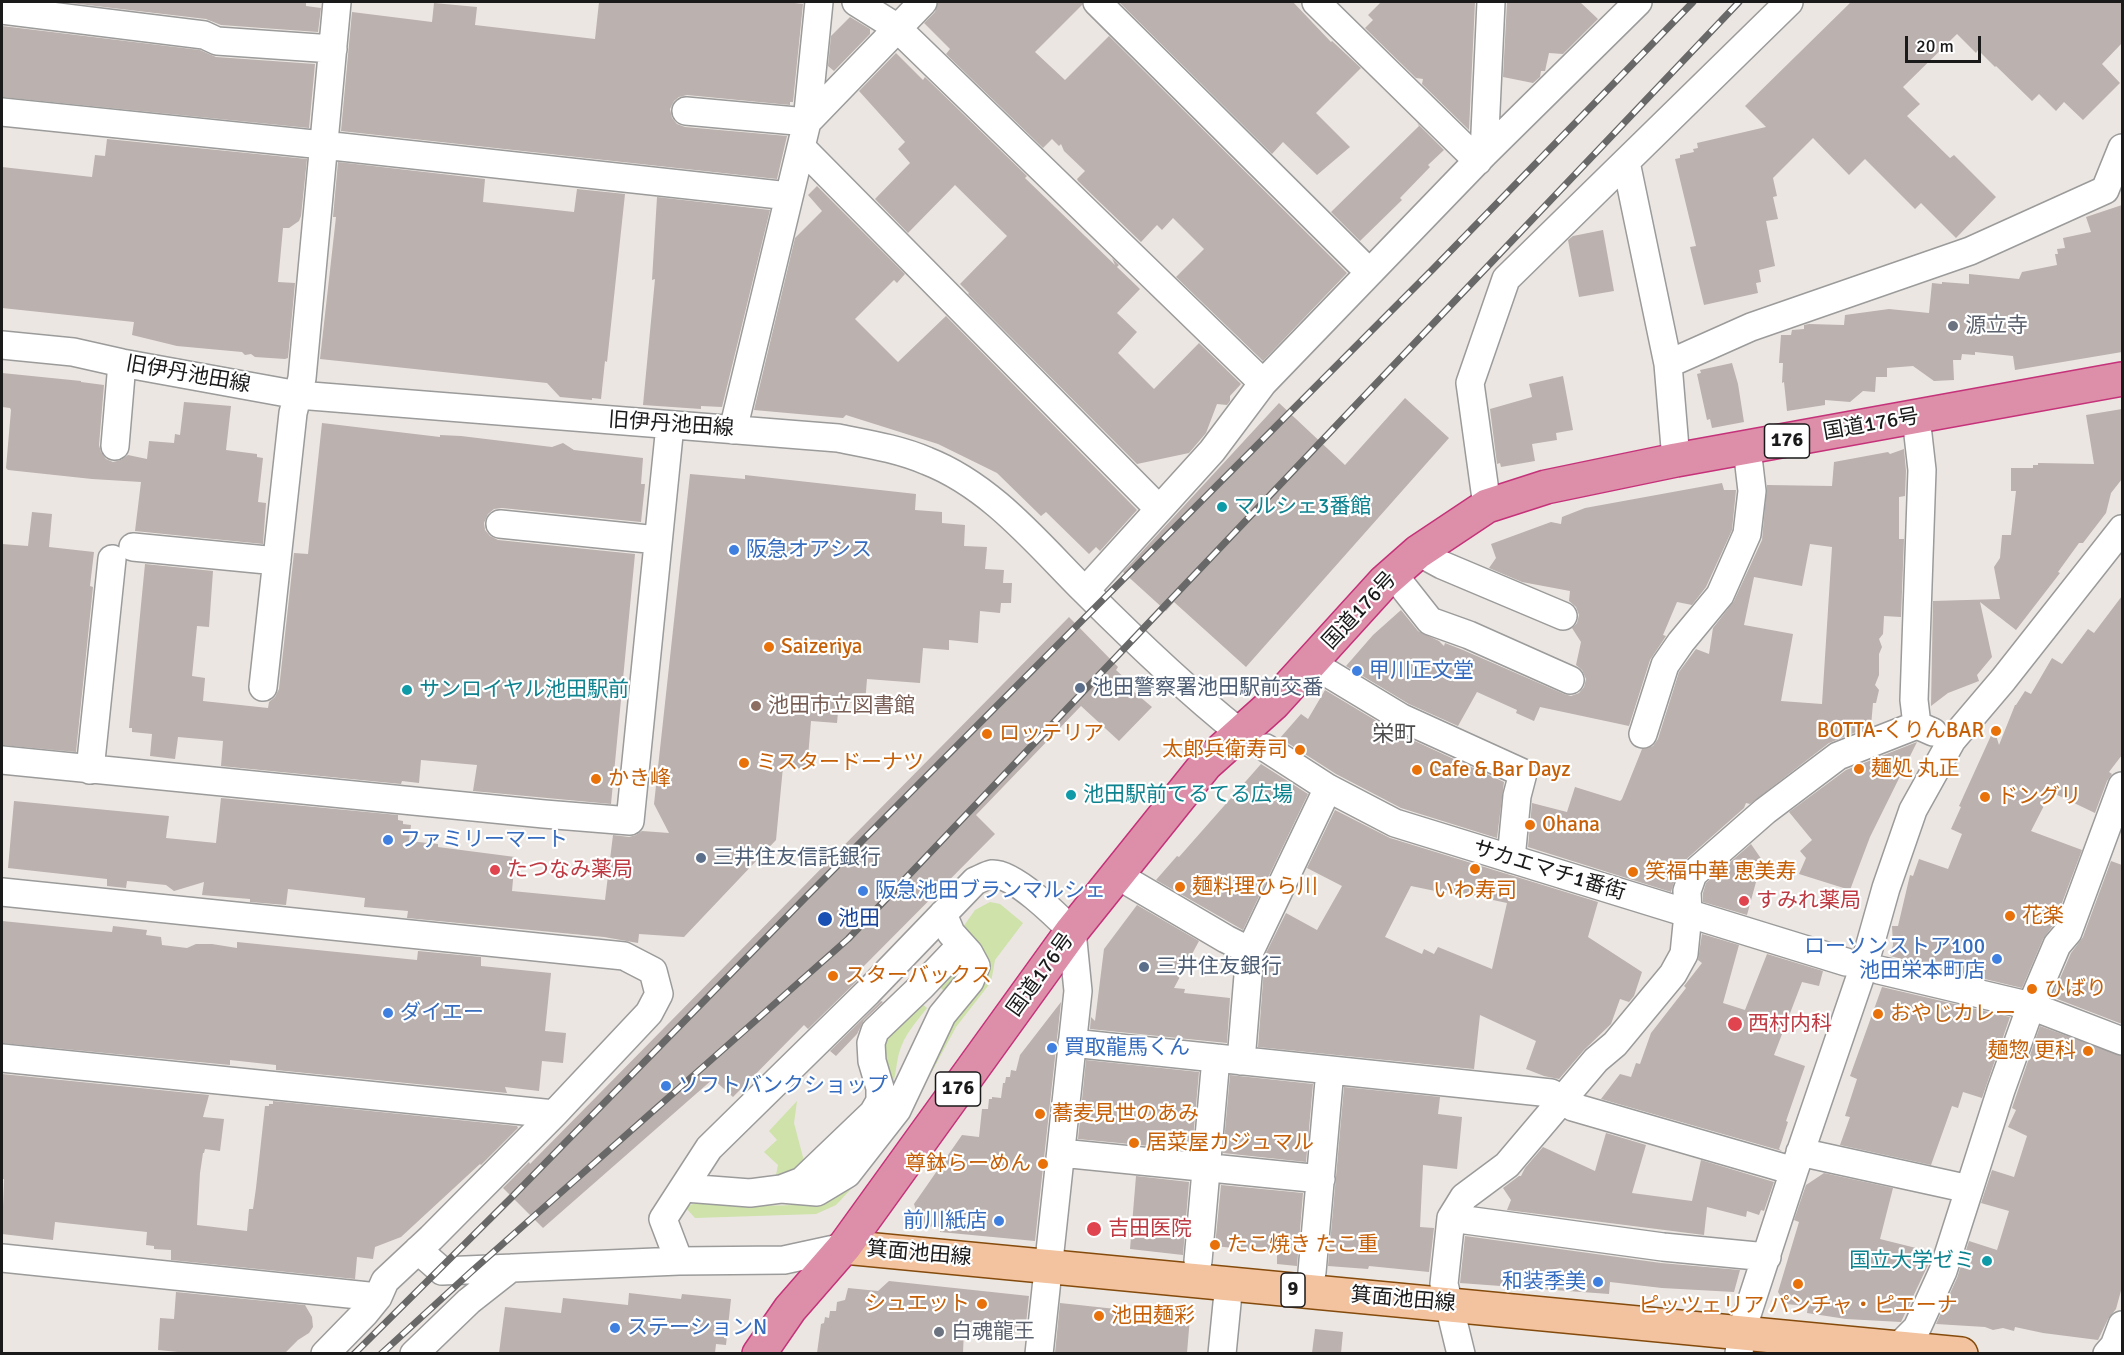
<!DOCTYPE html>
<html>
<head>
<meta charset="utf-8">
<style>
	body { margin:0 }
	#map { position:relative; width:2124px; height:1355px; overflow:hidden; background:#ebe6e1; font-family:Signika,sans-serif }
	canvas { display:block }
	.frame { position:absolute; inset:0; border:3px solid #1a1a1a; pointer-events:none }
	.scale { position:absolute; left:1905px; top:36px; width:76px; height:27px; box-sizing:border-box; border:3px solid #1a1a1a; border-top:0; padding-left:8px; font-size:18px; line-height:21px; white-space:nowrap; color:#1a1a1a; -webkit-text-stroke:4px #fff; paint-order:stroke }
</style>
</head>
<body>
<div id="map">
<canvas width="2124" height="1355"></canvas>
<div class="frame"></div>
<div class="scale">20 m</div>
</div>
<script>
const g = document.querySelector('canvas').getContext('2d');
g.lineJoin = 'round';
function fill(path, color) { g.fillStyle = color; g.fill(path, 'evenodd'); }
function trace(path, color, width, dash) { g.strokeStyle = color; g.lineWidth = width; g.lineCap = dash ? 'butt' : 'round'; g.setLineDash(dash || []); g.stroke(path); }
function write(font, color, halo, rows, align = 'center') {
  g.font = font + ' Signika,"Noto Sans JP",sans-serif'; g.lineWidth = 4.5; g.setLineDash([]); g.textBaseline = 'middle'; g.strokeStyle = halo; g.fillStyle = color; for (const [text, x, y, turn = 0] of rows) {
    g.save(); g.translate(x, y); g.rotate((+turn || 0) * Math.PI / 180); g.textAlign = isNaN(turn) ? turn : align; if (halo) g.strokeText(text, 0, 0); g.fillText(text, 0, 0); g.restore();
  }
}
fill(new Path2D(`
	M990 902 1000 904 1023 923 995 960 991 982 956 1027 907 1118 852 1188 836 1205 816 1214 695 1218 686 1208C701 1196 722 1203 740 1205 758 1206 820 1207 834 1198 839 1195 843 1188 846 1184L949 1022 985 977 963 927 975 910Z
	M958 961 965 962 947 994 936 983Z
	M921 1003 927 1008C916 1022 904 1035 899 1053 896 1064 896 1076 892 1086H888L882 1044Z
	M797 1101 794 1123 804 1161 793 1177 776 1175 778 1165 764 1152 777 1140 769 1131Z`), '#cee2aa');
fill(new Path2D(`
	M62 2H306V6L321 8 318 32 221 25 206 19Z
	M599 2H786L803 4 793 102H790V105L687 95 679 97 674 101 670 109 672 118 677 124 685 127 787 136 777 179 341 131 352 12 432 22 434 3 477 7 475 25 595 39Z
	M938 2H1082V5L1035 52 1065 80 1109 36 1347 273 1263 361 1176 277 1204 249 1173 218 1162 230 1157 225 1141 242 1078 181 1077 179 1085 171 1064 151 1061 144 1059 146 1052 139 1043 148 946 54 950 49 924 23 935 12Z
	M1119 2H1293L1331 42 1332 41 1361 68 1316 113 1350 147 1317 175 1283 142 1272 154Z
	M1381 2H1475L1469 130 1422 84 1423 79 1416 78 1365 28 1373 20 1368 15Z
	M1507 2H1580L1598 19 1563 54 1549 53 1545 71H1541L1540 77 1533 83 1503 77Z
	M1851 2H2122V43L2102 64 2120 83 2083 120 2064 102 2056 111 2039 94 2032 101 1996 66 1995 67 1978 50 1976 53 1957 34 1903 87 1920 104 1907 116 1950 158 1954 155 1996 197 1956 238 1921 203 1915 209 1865 159 1849 175 1813 138 1773 178 1777 196 1773 197 1778 219 1766 221 1775 266 1759 270 1761 282 1756 283 1758 293 1704 305 1690 247 1696 246 1675 159 1680 158V155L1694 152 1693 149 1698 148 1697 143 1766 127 1745 106Z
	M850 17 870 29V34L834 71 828 66 831 36Z
	M2 26 200 50 216 57 315 64 309 128 2 97Z
	M896 53 923 80 925 77 1027 176 1025 178 1115 265 1112 258 1119 265 1117 267 1140 289 1117 313 1137 332 1118 353 1154 389 1199 343 1241 384 1230 396V401L1227 405 1217 404 1206 433 1189 453 1137 464 968 294 969 293 960 284 1007 236 955 185 908 233 875 199 910 163 898 149 905 142 859 91Z
	M1417 123 1444 150 1428 165 1430 167 1400 198 1402 200 1360 241 1331 212 1419 126Z
	M107 139 307 159 301 216 299 221 289 228H283L278 282 295 283 288 358 285 359 255 357 251 354 245 355 242 352 177 346 132 335 134 322 2 308V167L92 177 95 155 105 156Z
	M338 162 485 179 483 202 574 212 577 189 625 194 607 362 605 361 601 399 592 398V400L560 397 547 383 320 359 336 217H333Z
	M817 186 905 274 897 283 894 280 855 319 898 362 946 316 1137 510 1100 551 1096 547 1089 554 1046 512 1041 516 997 473 938 444 846 415 843 418 754 410 795 238 822 211 808 195Z
	M657 197 770 210 722 407 701 406V409L643 405 655 279 652 280Z
	M2122 205V352L2015 370 2013 356 1975 352V355L1962 354 1961 360H1953L1954 380 1934 381 1913 366 1887 368V377H1876L1875 392 1863 391 1850 402 1825 400V405L1787 411 1784 382 1782 383 1783 363H1779L1781 335H1791L1792 330 1804 329V325L1809 324 1844 325 1845 315 1889 309 1929 313 1932 283 1942 284V282L1969 284V274L2019 279 2022 272 2057 265 2055 254H2058L2057 249 2065 248 2063 238 2091 232 2086 217Z
	M1603 230 1614 291 1579 297 1568 240 1573 236Z
	M1732 363 1738 384 1744 422 1712 428 1710 419 1707 420 1697 374 1701 373 1700 370Z
	M2 373 81 381V382L104 385 99 445 101 452 106 459 113 462 121 460 128 455 147 459 149 441 174 443 175 434 180 435 184 402 231 406 226 450 257 454V457L263 458 258 502 266 503 263 544 135 531 141 482 92 479 8 470 6 468 11 410 10 408 2 407Z
	M1563 376 1573 430 1556 433 1557 440 1532 444 1535 461 1501 467 1500 463 1497 464 1490 409 1532 397 1529 384Z
	M1405 398 1449 438 1246 667 1174 602 1166 611 1123 572 1279 403 1345 465Z
	M2122 409V479L2111 493 2106 513 2083 543H2079L2058 572 2060 573 2016 630 1980 602 1992 657 1977 675 1979 681 1948 693 1931 706 1933 601 2000 599 1994 567 2000 558 2002 535H2011L2016 491H2011V468H2033V465H2038V463L2094 464 2086 415Z
	M322 423 440 437V435L461 436 552 447 563 443 574 450 643 458 641 484H645L641 522 502 508 494 509 488 514 484 523 485 530 490 536 498 540 635 554 611 804 473 791 477 765 421 760 419 783 402 781 401 784 221 766 223 741 178 737 175 759 150 756 152 734 132 732V728H129L145 564 213 571 209 627 197 626 192 676 205 678 203 701 268 708 269 702 275 697 279 689 294 553 308 554Z
	M1904 449 1906 471 1905 496 1899 497V539H1904L1901 617 1884 616 1883 634 1879 639 1882 647 1879 654V675L1875 685 1879 690 1876 703H1873L1871 726 1829 743 1750 804 1746 803 1744 808 1682 863 1678 869 1671 892 1528 847 1532 803 1567 812 1575 787 1620 801 1622 799 1642 749 1653 746 1658 739 1679 672 1696 649 1709 654 1713 628 1734 601 1762 540 1767 485 1832 486 1834 462 1888 452 1890 454ZM1810 544 1832 547 1822 704 1781 701 1793 634 1744 625 1754 577 1802 586Z
	M690 474 745 479V475L916 494 915 510 942 512V523L965 525 964 546 987 547 985 569 1004 570 1003 583H1012L1011 603H1001L1000 613 980 611 978 643 949 640V650L923 648 920 683 867 679 865 704 839 701 837 723 811 721 807 769 783 767 776 840 684 937 639 934 638 943 604 937 407 918 408 911 364 907 365 898 288 889 286 905 250 902V899L202 895 204 882 174 891 166 885 127 881 126 888 107 886V879L8 868 14 801 169 816 166 838 216 843 221 798 398 815V820L403 821V824L411 825 409 841 438 844V847L515 857 512 891 605 900 613 835 629 837 636 835 642 831 669 833 654 804Z
	M1722 483 1724 490H1736L1732 530 1706 587 1692 605 1677 602 1663 635 1666 636 1650 660 1629 726 1540 707 1534 721 1516 713 1517 710 1477 692 1458 726 1409 704 1346 666 1373 635 1401 610 1418 631 1439 641 1444 646 1445 643 1463 650 1564 694 1571 696 1579 693 1584 687 1586 679 1582 670 1576 665 1581 642 1572 628 1577 623 1579 615 1576 607 1569 601 1570 591 1522 582 1489 568 1496 558 1491 544 1551 522 1561 524 1562 517 1585 508Z
	M32 512 52 514 49 547 94 552 90 586 93 587 76 752 2 745V544L28 546Z
	M2122 596V755L2109 772 2112 774 2107 781 2095 813 2051 792 2031 831 2082 850 2054 924 2043 939 2022 988 1890 956 1893 945 1892 926H1898L1910 875 1913 876 1919 859 1948 869 1962 834 1951 829 1961 807 1959 806 1994 729 1999 745 2015 705H2016L2025 691 2031 694 2052 658 2062 664 2088 629 2094 633Z
	M1069 617 1118 667 1116 670 1129 682 1126 685 1152 707 1119 741 1081 706 976 815 995 834 855 975 859 979 808 1029 804 1025 733 1097 713 1079 543 1228 503 1188 529 1162 530 1164Z
	M1325 690 1395 732 1504 782 1497 838 1401 808 1336 774 1280 738 1301 714 1308 719Z
	M1917 742 1870 837 1850 890 1799 874 1806 858 1800 851 1812 840 1789 812 1846 770Z
	M1261 764 1308 794 1243 930 1156 880 1177 856 1179 857Z
	M1335 810 1390 838 1598 902 1588 937 1642 972 1634 996 1629 1002 1620 999 1611 1024 1584 1050 1559 1079 1544 1076 1526 1069 1536 1041 1480 1015 1474 1069 1258 1047 1265 955 1286 913 1317 930 1342 886 1307 868ZM1411 886 1445 893 1446 890 1507 903 1492 969 1438 947 1434 954 1424 949 1422 954 1385 937Z
	M1751 844 1762 860 1747 915 1703 902V893L1706 883Z
	M2111 861 2122 865V1024L2052 997 2071 953 2083 937Z
	M1137 905 1199 941 1174 988 1185 989 1184 993 1230 998 1227 1043 1090 1029 1091 1017 1095 1021 1104 949Z
	M2 921 112 932 113 926 147 930 146 935 161 937 162 945 187 948 196 944H212L237 948V942L417 960 418 951 481 957V966L551 973 545 1031 566 1033 563 1063 542 1061 539 1091 505 1087 507 1093 276 1070V1065L230 1060V1065L2 1043Z
	M1702 934 1739 945 1723 1003 1745 1010 1767 954 1823 971 1819 986 1802 982 1774 1055 1805 1066 1786 1121 1788 1122 1779 1149 1782 1151 1601 1099 1620 1074 1631 1077 1636 1063 1640 1064 1651 1033 1686 988 1684 986 1702 963 1698 960Z
	M1882 987 2010 1017 1982 1098 1963 1092 1958 1108 1952 1106 1931 1165 1840 1145 1850 1117 1845 1116 1857 1079 1850 1076Z
	M881 1001 883 1002 864 1020 857 1034 836 1056 830 1051Z
	M1061 1002 1035 1241 940 1232V1227L921 1226 914 1204 962 1135 979 1137 982 1109H988L989 1099H992V1097L1001 1098 1003 1083H1005L1006 1077H1010L1011 1070 1016 1071 1020 1055Z
	M2040 1026 2122 1056V1287L2116 1309 2108 1319 2098 1340 2043 1333 2015 1327 2014 1331 2003 1328 1993 1330 1985 1327 1936 1324 1957 1278 1969 1241 1997 1250 2009 1211 1981 1203 1992 1170 2014 1177 2027 1136 2008 1127 2016 1110 2012 1108Z
	M1086 1060 1199 1072 1192 1150 1078 1139Z
	M2 1074 209 1095 203 1117 224 1119 220 1151 205 1149 204 1153H203L200 1173 197 1225 247 1231 249 1209H253L256 1188 265 1106H269V1104H273V1101L517 1126 518 1128 481 1165 480 1164 401 1237 375 1247 373 1259 357 1257 355 1279 171 1260V1250L154 1249V1246L146 1245 147 1232 55 1222 53 1240 2 1234 4 1179H2Z
	M1230 1075 1313 1084 1306 1162 1223 1153Z
	M1344 1087 1440 1097 1438 1114 1462 1117 1457 1169 1423 1165 1420 1227 1434 1228 1429 1272 1369 1266 1368 1269 1328 1266Z
	M1606 1133 1646 1145 1632 1193 1692 1201 1701 1160 1774 1182 1764 1211 1761 1210 1759 1215 1747 1211 1746 1217 1707 1207 1704 1235 1507 1210 1511 1200 1503 1188 1519 1176H1521L1525 1168 1543 1147 1595 1171Z
	M1824 1173 1893 1188 1880 1239 1932 1252 1928 1265 1901 1322 1846 1319 1807 1313 1808 1306 1785 1304 1778 1292 1799 1222 1794 1220 1806 1185Z
	M1136 1176 1189 1182 1183 1255 1130 1249Z
	M1221 1185 1303 1193 1297 1266 1277 1264V1253L1215 1246Z
	M1465 1236 1661 1263 1740 1270 1734 1292 1662 1288 1610 1282 1609 1294 1460 1283Z
	M889 1281 1029 1296 1025 1333 964 1330 963 1353H817L821 1324 824 1323 825 1317 829 1318 830 1311H836L837 1302 845 1300 848 1288 878 1291Z
	M176 1292 305 1305 312 1317 313 1327 309 1333 298 1340 285 1353H188L158 1350 160 1318 174 1319Z
	M629 1293 681 1299 682 1294 731 1299 726 1345 716 1344 715 1353H499L505 1307 561 1313 563 1298 628 1305Z
	M1060 1303 1190 1317 1187 1353 1157 1352 1156 1353H1055Z
	M1315 1329 1343 1332 1341 1353H1312Z`), '#bbb1ae');
const minor = new Path2D(`
	M856 2 896 27 1263 383
	M1097 2 1369 272
	M1316 2 1478 161
	M2 10 204 35 217 41 333 49
	M686 111 807 122 923 2
	M2 112 323 145 789 196
	M801 147 1159 509
	M1484 154 1491 2
	M1626 162 1668 364 1676 460
	M2 345 73 352 122 363 298 395 838 438C868 444 899 449 927 461 991 486 1037 543 1084 590 1134 640 1185 689 1239 732
	M1668 364 1751 327 1970 251 2105 190 2122 148
	M1916 417 1922 470 1914 700 1917 725 1933 732
	M733 430 807 122 819 2
	M115 446 122 363
	M1487 506 1470 383 1506 279 1789 2
	M500 524 658 540
	M133 547 277 561
	M1418 552 1442 565 1563 616
	M1393 574 1430 621 1469 635 1570 680
	M1085 591 1212 451 1263 383 1484 154 1638 2
	M1311 663 1402 718 1523 773 1517 796 1511 859
	M263 687 293 413 302 378 337 2
	M1643 734 1665 665 1681 642 1720 595 1747 534 1752 491 1747 448
	M1266 748 1328 788 1395 823 1846 962
	M2 760 544 814 630 821 670 425
	M90 770 112 559
	M1117 875 1226 939 1250 951
	M2 892 624 956 653 971 659 994 649 1013 554 1114 431 1238 385 1281 378 1297 365 1313 325 1354
	M1879 970 2031 1006 2122 1041
	M1072 1043 1551 1093 1573 1107 1794 1171
	M2 1058 554 1114
	M1241 1061 1250 951 1328 788
	M1800 1152 1969 1189
	M1061 1153 1321 1179
	M685 1188 750 1193 781 1189 817 1192 847 1174 897 1110 942 1015 970 981 976 966 969 953 951 933 943 914
	M781 1189 802 1181 873 1113 880 1101V1088L872 1061 871 1043 875 1031 922 986 961 945
	M1451 1218 1663 1247 1767 1257
	M418 1250 442 1271 679 1261 784 1260 844 1247
	M2 1258 378 1297
	M679 1261 663 1219 709 1148 868 992 975 881C980 879 987 875 992 874 1013 872 1058 917 1072 931L1078 991 1039 1354
	M1198 1261 1216 1058
	M1312 1272 1330 1070
	M414 1354 469 1301 511 1268
	M1222 1354 1229 1283
	M1461 1354 1444 1284 1451 1218 1464 1197 1507 1165 1596 1060 1615 1044 1673 974 1684 954 1688 914 1687 891 1693 874 1765 811 1838 756 1917 725
	M1739 1354 1741 1333 1794 1171 1864 966 1886 888 1913 810 1952 740 2003 680 2122 529
	M1891 1354 1917 1328 1943 1271 2001 1090 2031 1006 2057 945 2068 932 2122 786
	M2107 1354 2114 1346 2122 1325`);
const major = new Path2D(`
	M844 1247 1961 1354`);
const highway = new Path2D(`
	M759 1354 790 1309 844 1247 1072 931 1206 764 1274 703 1384 582 1418 552 1487 506 1546 487 1676 460 2122 379`);
trace(minor, '#9b9b9b', 30);
trace(major, '#844b0c', 36);
trace(highway, '#c5327a', 36);
trace(minor, '#fff', 27);
trace(major, '#f3c29e', 33);
trace(highway, '#dd8ea8', 33);
const rail = new Path2D(`
	M354 1354 512 1197 806 897 1433 269 1693 2
	M381 1354 472 1271 848 939 1739 2`);
trace(rail, '#686868', 7);
trace(rail, '#fff', 4.5, [14]);
for (const [x, y, r, color] of [
	[1953,326,6,"#6b7280"],
	[1222,507,6,"#0f9aa8"],
	[734,550,6,"#3f7fe0"],
	[769,647,6,"#e8710a"],
	[1357,671,6,"#3f7fe0"],
	[1080,688,6,"#5c6f8a"],
	[407,690,6,"#0f9aa8"],
	[756,706,6,"#8d6e63"],
	[1996,731,6,"#e8710a"],
	[987,734,6,"#e8710a"],
	[1300,750,6,"#e8710a"],
	[744,763,6,"#e8710a"],
	[1859,769,6,"#e8710a"],
	[1417,770,6,"#e8710a"],
	[596,779,6,"#e8710a"],
	[1071,795,6,"#0f9aa8"],
	[1985,797,6,"#e8710a"],
	[1530,825,6,"#e8710a"],
	[388,840,6,"#3f7fe0"],
	[701,858,6,"#5c6f8a"],
	[1475,869,6,"#e8710a"],
	[495,870,6,"#e0444e"],
	[1633,872,6,"#e8710a"],
	[1180,887,6,"#e8710a"],
	[863,891,6,"#3f7fe0"],
	[1744,901,6,"#e0444e"],
	[2010,916,6,"#e8710a"],
	[825,919,8,"#1a4fb4"],
	[1997,959,6,"#3f7fe0"],
	[1144,967,6,"#5c6f8a"],
	[833,976,6,"#e8710a"],
	[2032,989,6,"#e8710a"],
	[388,1013,6,"#3f7fe0"],
	[1878,1014,6,"#e8710a"],
	[1735,1024,8,"#e0444e"],
	[1052,1048,6,"#3f7fe0"],
	[2088,1051,6,"#e8710a"],
	[666,1086,6,"#3f7fe0"],
	[1040,1114,6,"#e8710a"],
	[1134,1143,6,"#e8710a"],
	[1043,1164,6,"#e8710a"],
	[999,1221,6,"#3f7fe0"],
	[1094,1229,8,"#e0444e"],
	[1215,1245,6,"#e8710a"],
	[1987,1261,6,"#0f9aa8"],
	[1598,1282,6,"#3f7fe0"],
	[1798,1284,6,"#e8710a"],
	[982,1304,6,"#e8710a"],
	[1099,1316,6,"#e8710a"],
	[615,1328,6,"#3f7fe0"],
	[939,1332,6,"#6b7280"]
]) { const dot = new Path2D(); dot.arc(x, y, r, 0, 2 * Math.PI); g.fillStyle = color; g.fill(dot); trace(dot, '#fff', 2); }
for (const [x, y, w] of [
	[1787,441,45],
	[958,1089,45],
	[1293,1290,24]
]) { const box = new Path2D(); box.roundRect(x - w / 2, y - 17, w, 34, 4.5); g.fillStyle = '#fff'; g.fill(box); trace(box, '#1a1a1a', 1.5); }
write('bold 20px', '#1a1a1a', null, [
	["176",1787,441],
	["176",958,1089],
	["9",1293,1290]
]);
write('21px', '#5b616d', '#fff', [
	["源立寺",1965,326],
	["白魂龍王",951,1332]
], 'left');
write('21px', '#1a1a1a', '#fff', [
	["旧伊丹池田線",188,375,10],
	["旧伊丹池田線",671,425,4],
	["国道176号",1871,425,-10],
	["国道176号",1360,611,-47],
	["サカエマチ1番街",1549,871,17],
	["国道176号",1041,975,-54],
	["箕面池田線",919,1254,5],
	["箕面池田線",1403,1300,5]
]);
write('21px', '#0d838f', '#fff', [
	["マルシェ3番館",1234,507],
	["サンロイヤル池田駅前",419,690],
	["池田駅前てるてる広場",1083,795],
	["国立大学ゼミ",1975,1261,"right"]
], 'left');
write('21px', '#366cbe', '#fff', [
	["阪急オアシス",746,550],
	["甲川正文堂",1369,671],
	["ファミリーマート",400,840],
	["阪急池田ブランマルシェ",875,891],
	["ローソンストア100",1985,947,"right"],
	["池田栄本町店",1985,971,"right"],
	["ダイエー",400,1013],
	["買取龍馬くん",1064,1048],
	["ソフトバンクショップ",678,1086],
	["前川紙店",987,1221,"right"],
	["和装季美",1586,1282,"right"],
	["ステーションN",627,1328]
], 'left');
write('21px', '#c56008', '#fff', [
	["Saizeriya",781,647],
	["BOTTA-くりんBAR",1984,731,"right"],
	["ロッテリア",999,734],
	["太郎兵衛寿司",1288,750,"right"],
	["ミスタードーナツ",756,763],
	["麺処 丸正",1871,769],
	["Cafe & Bar Dayz",1429,770],
	["かき峰",608,779],
	["ドングリ",1997,797],
	["Ohana",1542,825],
	["笑福中華 恵美寿",1645,872],
	["麺料理ひら川",1192,887],
	["いわ寿司",1475,891,"center"],
	["花楽",2022,916],
	["スターバックス",845,976],
	["ひばり",2044,989],
	["おやじカレー",1890,1014],
	["麺惣 更科",2076,1051,"right"],
	["蕎麦見世のあみ",1052,1114],
	["居菜屋カジュマル",1146,1143],
	["尊鉢らーめん",1031,1164,"right"],
	["たこ焼き たこ重",1227,1245],
	["シュエット",970,1304,"right"],
	["ピッツェリア パンチャ・ピエーナ",1798,1306,"center"],
	["池田麺彩",1111,1316]
], 'left');
write('21px', '#4e5e75', '#fff', [
	["池田警察署池田駅前交番",1092,688],
	["三井住友信託銀行",713,858],
	["三井住友銀行",1156,967]
], 'left');
write('21px', '#785e54', '#fff', [
	["池田市立図書館",768,706]
], 'left');
write('21px', '#be3a42', '#fff', [
	["たつなみ薬局",507,870],
	["すみれ薬局",1756,901],
	["西村内科",1748,1024],
	["吉田医院",1108,1229]
], 'left');
write('21px', '#164399', '#fff', [
	["池田",838,919]
], 'left');
write('22px', '#4d4d4d', '#fff', [
	["栄町",1394,735]
]);
</script>
</body>
</html>
